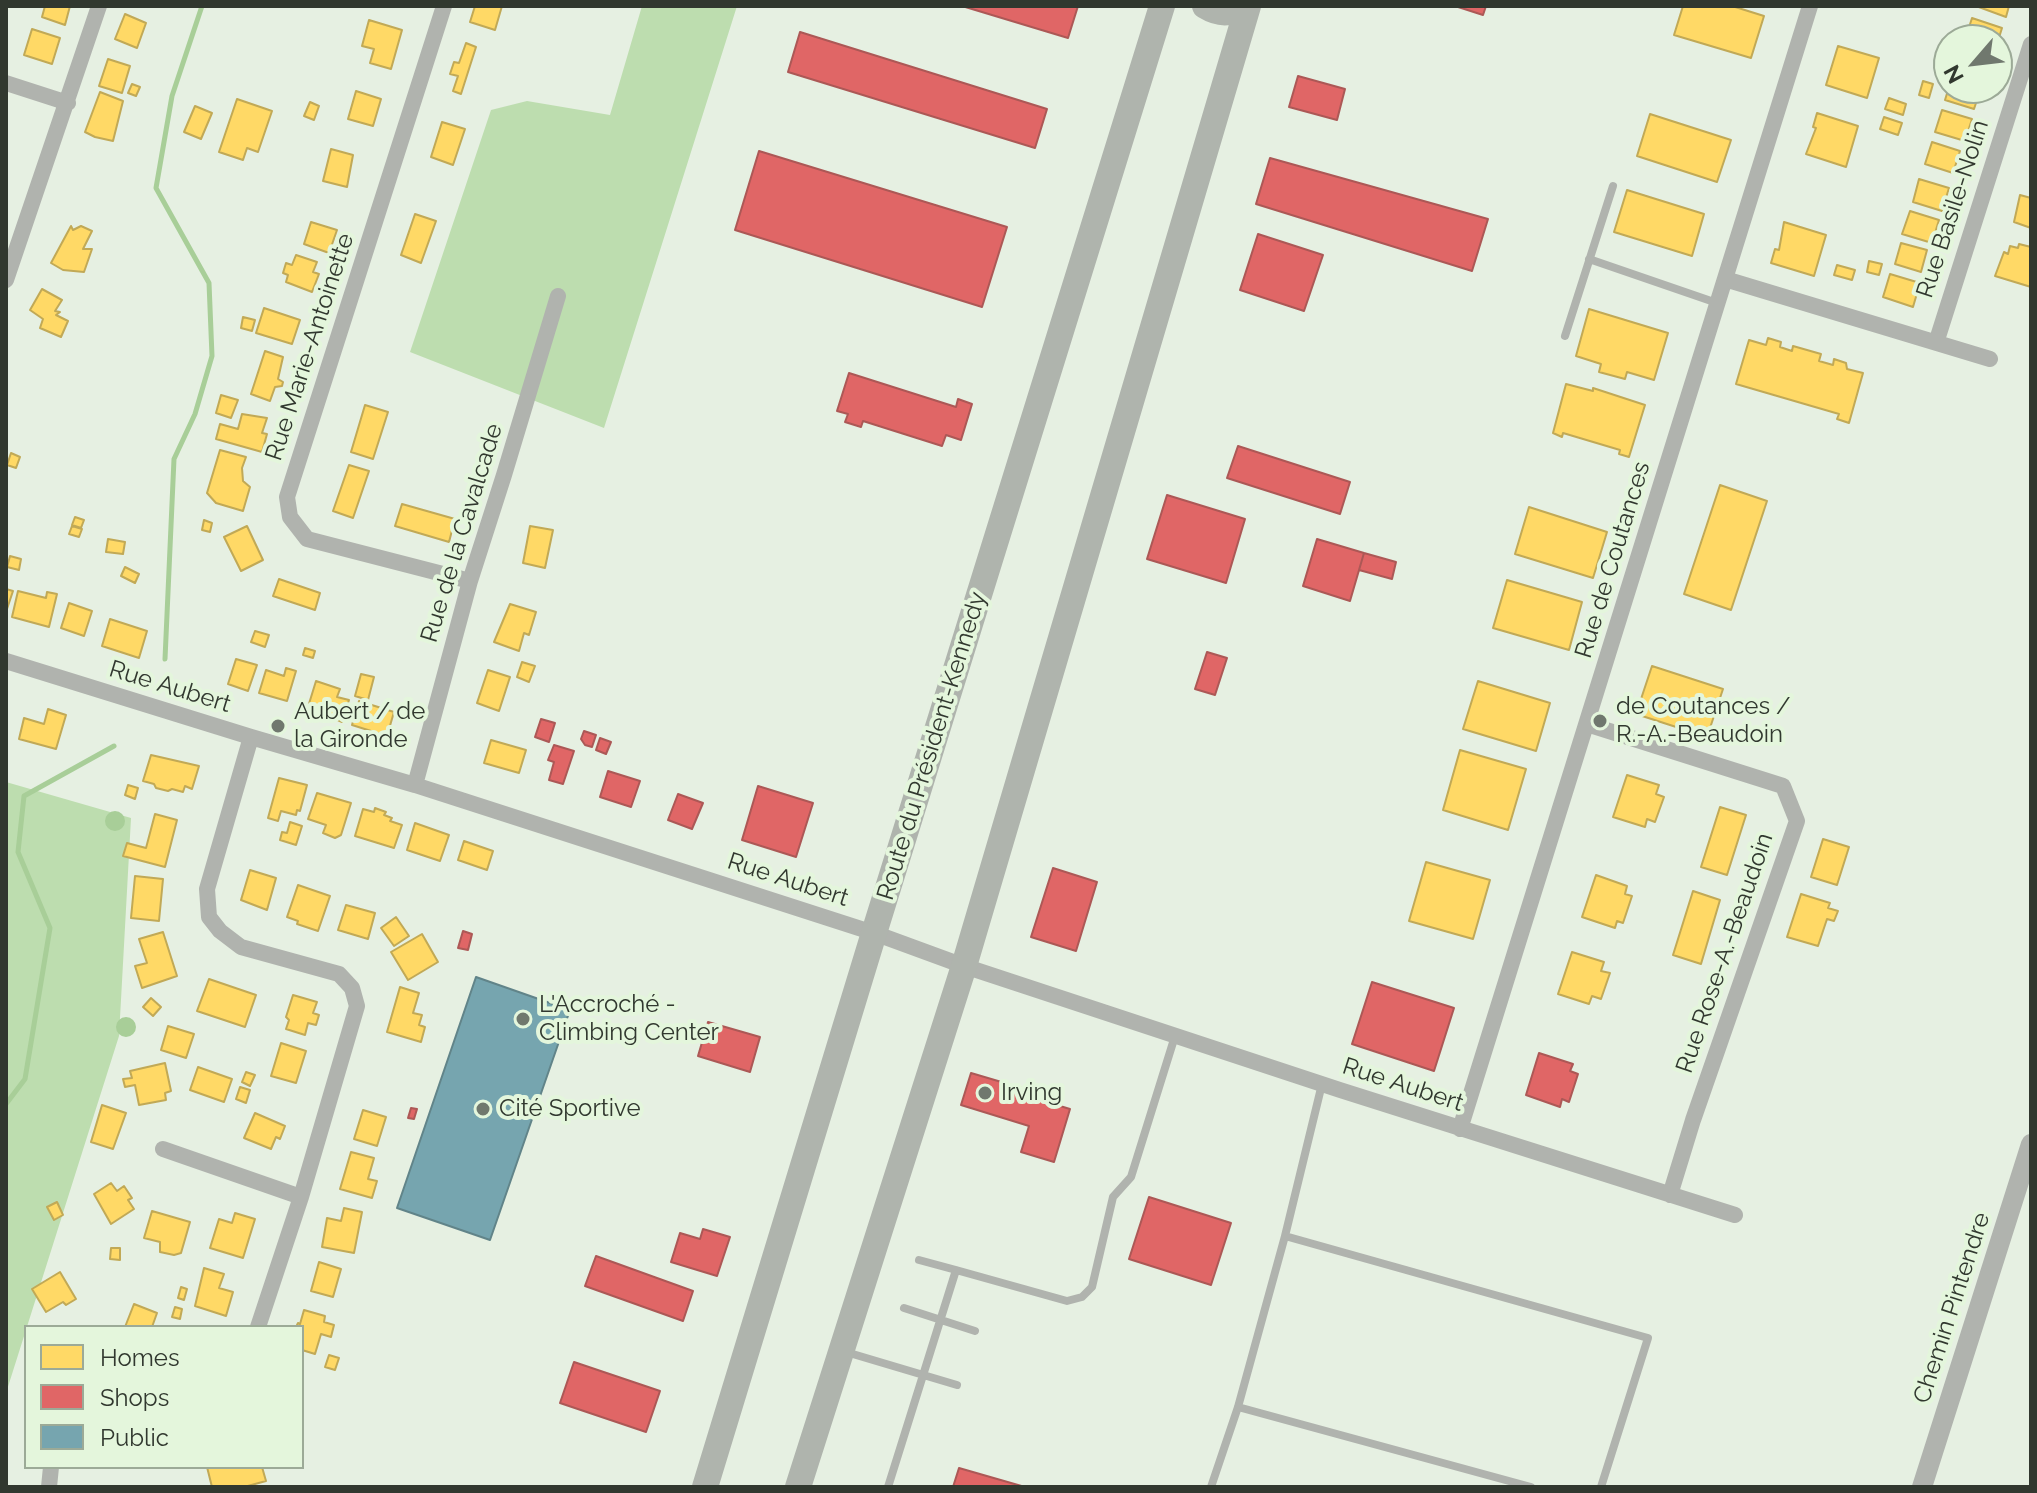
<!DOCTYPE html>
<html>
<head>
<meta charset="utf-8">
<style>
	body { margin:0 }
	#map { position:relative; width:2037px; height:1493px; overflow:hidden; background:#e6f0e2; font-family:Raleway,sans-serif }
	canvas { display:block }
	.frame { position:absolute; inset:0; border:8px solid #31382f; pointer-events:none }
	.legend { position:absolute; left:24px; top:1325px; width:280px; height:144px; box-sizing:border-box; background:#e4f6dc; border:2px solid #9caa97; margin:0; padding:10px 14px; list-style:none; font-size:24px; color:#31382f }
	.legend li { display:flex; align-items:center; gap:16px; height:40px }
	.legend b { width:40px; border:2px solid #9caa97 }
	.north { position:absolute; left:1933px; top:24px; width:80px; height:80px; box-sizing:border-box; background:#e4f6dc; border:2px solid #9caa97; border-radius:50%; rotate:242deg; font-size:22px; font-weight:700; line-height:32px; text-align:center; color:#31382f }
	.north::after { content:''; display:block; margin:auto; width:28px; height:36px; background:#70786e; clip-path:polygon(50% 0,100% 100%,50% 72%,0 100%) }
</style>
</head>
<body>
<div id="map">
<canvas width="2037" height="1493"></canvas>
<div class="frame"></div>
<ul class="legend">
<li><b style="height:22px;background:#ffd966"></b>Homes</li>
<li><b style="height:22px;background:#e06666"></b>Shops</li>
<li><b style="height:22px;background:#76a5af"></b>Public</li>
</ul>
<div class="north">N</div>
</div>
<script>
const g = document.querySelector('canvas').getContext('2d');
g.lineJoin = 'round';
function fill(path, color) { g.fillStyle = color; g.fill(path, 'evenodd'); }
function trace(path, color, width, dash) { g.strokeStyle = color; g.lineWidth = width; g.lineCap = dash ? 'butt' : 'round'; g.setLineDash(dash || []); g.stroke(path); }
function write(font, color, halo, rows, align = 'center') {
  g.font = font + ' Raleway,sans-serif'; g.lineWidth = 8; g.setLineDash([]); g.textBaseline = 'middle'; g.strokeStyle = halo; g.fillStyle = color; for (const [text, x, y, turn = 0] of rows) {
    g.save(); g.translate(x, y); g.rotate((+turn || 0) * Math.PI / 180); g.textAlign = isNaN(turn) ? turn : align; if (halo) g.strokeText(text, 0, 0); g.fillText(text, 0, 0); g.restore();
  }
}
fill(new Path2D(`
	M642 6H737L604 428 410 352 491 110 527 101 610 115Z
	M6 782 131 818 119 1036 6 1393Z`), '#bdddaf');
fill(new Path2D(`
	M105 821a10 10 0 1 1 20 0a10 10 0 1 1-20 0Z
	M116 1027a10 10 0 1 1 20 0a10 10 0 1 1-20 0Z`), '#a8ce98');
const homes = new Path2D(`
	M45 6H70L65 25 42 17Z
	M475 6H502L495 30 470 22Z
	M1683 6H1732L1764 16 1751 58 1674 35Z
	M1976 6H2009L2006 17Z
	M125 14 146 23 137 48 115 39Z
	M1972 18 2002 28 1997 44V40H1965Z
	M369 20 402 30 391 69 370 63 374 49 362 46Z
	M32 29 60 38 52 64 24 55Z
	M466 43 476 47 461 94 453 91 458 76 450 74 454 62 459 63Z
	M1838 46 1879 58 1867 98 1826 85Z
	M108 59 130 66 122 93 99 86Z
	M1923 81 1933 84 1929 98 1919 95Z
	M132 84 140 87 136 96 128 93Z
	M1949 87 1981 88 1974 109 1945 100Z
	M356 91 381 99 373 126 348 119Z
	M100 92 123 101 113 141 95 137 85 132Z
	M1889 98 1906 104 1903 115 1885 109Z
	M237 99 272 111 258 152 247 148 243 160 219 152Z
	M310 102 319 106 314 120 304 116Z
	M195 106 212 113 201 139 184 132Z
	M1942 110 1972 119 1965 141 1935 132Z
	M1817 113 1858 126 1846 167 1806 154 1816 128 1813 127Z
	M1650 114 1731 140 1717 182 1637 156Z
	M1884 117 1902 123 1898 135 1880 129Z
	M442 122 465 129 453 165 431 157Z
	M1932 142 1960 151 1953 173 1925 164Z
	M331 149 353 155 347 187 323 181Z
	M1919 179 1949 188 1942 211 1913 202Z
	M1627 190 1704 214 1692 256 1614 232Z
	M2020 195 2031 198V228L2014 222Z
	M1910 211 1939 220 1932 243 1902 234Z
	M415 214 436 221 421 263 401 255Z
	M311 222 337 230 329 253 304 244Z
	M1784 222 1826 235 1814 276 1771 263 1775 249 1779 250Z
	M71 226 73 230 81 226 92 231 83 249H92L84 272 63 270 51 263Z
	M1901 243 1927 250 1921 272 1895 264Z
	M2019 244 2031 247V287L1995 276 2004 252 2008 254 2010 246 2018 248Z
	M296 255 317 262 313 272 319 274 312 292 286 282 288 275 283 273 286 263 292 265Z
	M1869 261 1882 264 1879 275 1867 272Z
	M1837 265 1855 270 1852 280 1834 275Z
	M1890 274 1920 283 1913 307 1883 297Z
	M42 289 62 300 55 311 60 312 56 315 68 321 61 337 40 328 43 319 30 310Z
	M264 308 300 320 292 344 256 333Z
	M1589 309 1668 333 1654 380 1627 372 1625 379 1599 372 1601 364 1576 356Z
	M243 317 255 320 252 331 241 328Z
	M1768 338 1781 342 1780 347 1792 351 1793 346 1821 354 1819 361 1833 365 1834 359 1846 363 1847 369 1863 373 1849 423 1837 419 1839 414 1736 384 1749 340 1766 345Z
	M265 351 283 357 278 379 283 382 282 386 275 387 270 401 251 394Z
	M1566 384 1593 391V388L1645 405 1629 457 1619 454 1620 450 1563 433 1562 437 1553 433Z
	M221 395 238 400 231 418 216 413Z
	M365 405 388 412 373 459 351 452Z
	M242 414 267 418 262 433 267 434 262 452 216 439 220 424 238 429Z
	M220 450 246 457 242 468 243 481 250 487 243 511 216 503 207 493Z
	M11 453 20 457 16 468 7 465Z
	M349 465 369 471 353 518 333 511Z
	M1720 485 1767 501 1731 610 1684 594Z
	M402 504 455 519 449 542 395 526Z
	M1529 507 1607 532 1593 578 1515 554Z
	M75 517 84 520 81 528 72 525Z
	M204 520 212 523 210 532 202 530Z
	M72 526 82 529 79 537 69 534Z
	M247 526 263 560 241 571 224 537Z
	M530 526 553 530 545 568 523 563Z
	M108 539 125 542 123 554 106 552Z
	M10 556 21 559 19 570 7 567Z
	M125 567 139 574 135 583 121 576Z
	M279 579 320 593 315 610 273 596Z
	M1507 580 1582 602 1569 650 1493 628Z
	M6 589 13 591 6 612Z
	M18 591 46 598 47 592 57 594 49 627 12 617Z
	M69 603 92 611 84 636 61 628Z
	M510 604 536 612 529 635 524 633 519 651 494 642Z
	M110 619 147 631 139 658 102 646Z
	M255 631 269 635 265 647 251 642Z
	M305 648 315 651 313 658 303 655Z
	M236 659 257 665 248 691 228 684Z
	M522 662 535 666 529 682 517 677Z
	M1652 666 1723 689 1707 737 1636 714Z
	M286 668 296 671 287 701 259 693 266 670 284 676Z
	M488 670 510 677 499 711 477 703Z
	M361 674 374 677 368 700 355 696Z
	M316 681 340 689 337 697 349 700 342 722 308 707Z
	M1478 681 1550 703 1536 751 1463 729Z
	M359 701 394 712 387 736 352 725Z
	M48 709 66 715 56 749 19 739 24 718 44 724Z
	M491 740 526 750 519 773 484 763Z
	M1460 750 1526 769 1508 830 1443 810Z
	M151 755 199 766 192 789 185 786 183 792 172 789 168 791 156 788 154 784 143 781Z
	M1627 775 1659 785 1656 794 1664 797 1655 822 1647 819 1645 827 1613 817Z
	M279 778 307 785 300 811 297 810 296 815 281 811 278 821 268 818Z
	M128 785 138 788 135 799 125 795Z
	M317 793 351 803 341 835 335 838 323 833 326 825 308 819Z
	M1720 807 1746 815 1727 875 1701 867Z
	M375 808 386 812 384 815 392 818 390 821 402 825 394 848 355 836 363 809 374 812Z
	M155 814 177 820 165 867 123 856 127 843 146 848Z
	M290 822 302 826 296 845 280 840 282 832 287 833Z
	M415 823 449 835 440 861 407 850Z
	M1823 839 1849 847 1837 885 1811 877Z
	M464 841 493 851 487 870 458 860Z
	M1426 862 1490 880 1473 939 1409 921Z
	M250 870 276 878 267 910 241 900Z
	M1596 875 1627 886 1625 894 1632 896 1623 923 1617 921 1615 928 1582 917Z
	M135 876 163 879 159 921 131 918Z
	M298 885 330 896 318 931 297 924 298 921 287 917Z
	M1693 891 1720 900 1701 964 1673 955Z
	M1801 894 1830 903 1828 908 1838 911 1834 921 1827 919 1818 946 1787 937Z
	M346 905 375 913 368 939 338 930Z
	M396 917 409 936 394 946 381 928Z
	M163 932 177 976 142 988 135 966 147 963 139 939Z
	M422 934 438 962 408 980 391 952Z
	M1572 952 1604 962 1601 971 1610 973 1601 999 1592 996 1589 1004 1558 994Z
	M209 979 256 995 245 1027 197 1011Z
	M400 987 419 993 413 1013 422 1015 419 1025 425 1027 421 1042 387 1032Z
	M293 995 317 1002 313 1013 319 1015 316 1025 308 1023 305 1035 286 1029 289 1020 286 1017Z
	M151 998 161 1007 153 1016 143 1007Z
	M168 1026 194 1034 186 1058 161 1050Z
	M281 1043 306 1051 296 1083 271 1076Z
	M165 1063 171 1091 165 1093 166 1100 139 1105 135 1085 125 1087 123 1079 132 1078 130 1071Z
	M198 1067 232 1079 224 1102 190 1090Z
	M246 1072 255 1075 250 1086 242 1082Z
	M240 1087 250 1090 246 1103 236 1099Z
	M102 1105 126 1113 113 1149 91 1142Z
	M363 1110 386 1117 377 1146 354 1139Z
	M255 1113 285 1126 280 1139 276 1137 271 1149 244 1138Z
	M351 1152 374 1158 368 1179 377 1181 372 1198 340 1189Z
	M111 1183 117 1191 124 1186 132 1198 128 1200 134 1209 111 1224 94 1194Z
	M57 1202 63 1215 54 1220 47 1207Z
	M344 1208 362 1212 354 1253 322 1247 327 1218 341 1221Z
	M152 1211 190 1222 181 1253 174 1255 160 1252V1242L144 1238Z
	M235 1213 255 1219 243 1258 210 1248 219 1219 232 1223Z
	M111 1248H120V1260L110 1259Z
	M319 1262 341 1269 333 1297 311 1291Z
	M204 1268 224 1274 219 1288 233 1292 226 1316 195 1306Z
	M60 1272 76 1299 66 1305 63 1302 46 1312 32 1289Z
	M181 1287 187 1289 184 1300 178 1298Z
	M134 1304 157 1313 152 1327H125Z
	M175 1307 182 1309 180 1319 172 1317Z
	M304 1310 325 1316 324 1322 334 1325 331 1337 321 1334 315 1354 302 1350V1327H296L298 1323 300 1324Z
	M329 1355 339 1358 335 1370 325 1367Z
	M207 1467H262L266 1481 244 1487H212Z`);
fill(homes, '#ffd966');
trace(homes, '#c1a956', 2);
const shops = new Path2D(`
	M962 6H1078L1068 38Z
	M1455 6H1486L1483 15Z
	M800 32 1047 109 1035 148 788 72Z
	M1298 76 1345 89 1337 120 1289 107Z
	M759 151 1007 227 982 307 735 230Z
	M1270 158 1488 219 1472 271 1256 204Z
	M1258 234 1323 255 1304 311 1240 290Z
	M849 373 956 407 958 399 972 404 961 440 946 435 942 446 863 421 861 427 845 422 848 414 837 411Z
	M1238 446 1350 482 1340 514 1227 478Z
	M1167 495 1245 519 1226 583 1147 559Z
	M1317 539 1364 553 1350 601 1303 586Z
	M1364 553 1396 562 1392 579 1359 570Z
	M1207 652 1227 658 1215 695 1195 689Z
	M541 719 555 723 549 742 535 737Z
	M584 731 596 735 592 747 585 745 581 739Z
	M600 738 611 742 606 754 596 750Z
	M554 745 574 751 563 784 549 780 554 762 548 760Z
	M608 771 640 781 631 807 600 797Z
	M758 786 813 803 796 857 742 840Z
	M678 794 703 803 692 829 668 820Z
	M1053 868 1097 882 1076 951 1031 937Z
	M463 931 472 934 468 950 458 948Z
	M1372 982 1454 1008 1434 1071 1352 1044Z
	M708 1022 760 1037 750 1072 698 1056Z
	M1539 1053 1573 1064 1570 1071 1578 1074 1569 1102 1562 1099 1560 1107 1526 1095Z
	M971 1073 1042 1094 1040 1100 1070 1109 1054 1162 1021 1152 1029 1126 961 1105Z
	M411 1108 417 1109 414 1119 408 1118Z
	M1149 1197 1231 1223 1211 1285 1129 1259Z
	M703 1229 730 1237 717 1276 671 1262 680 1233 700 1239Z
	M596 1256 693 1291 683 1321 585 1286Z
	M574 1362 660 1391 646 1432 560 1403Z
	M959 1468 1025 1487H953Z`);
fill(shops, '#e06666');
trace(shops, '#ac5856', 2);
const public = new Path2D(`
	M476 977 570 1010 490 1240 397 1208Z`);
fill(public, '#76a5af');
trace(public, '#618489', 2);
trace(new Path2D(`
	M165 659 174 459 195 414 212 356 209 283 156 188 172 96 202 6
	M6 1104 25 1079 50 928 18 852 24 796 114 746`), '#a8ce98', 5);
trace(new Path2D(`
	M1589 259 1717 303
	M1565 336 1613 186
	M1285 1236 1322 1084
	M919 1260 956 1270
	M904 1308 975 1331
	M846 1352 957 1385
	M1238 1407 1531 1487
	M888 1487 956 1270 1067 1301 1082 1297 1092 1287 1113 1197 1131 1177 1175 1036
	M1211 1487 1238 1407 1285 1236 1648 1338 1601 1487`), '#b0b3ae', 8);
trace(new Path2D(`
	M444 6 287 497 290 517 307 539 470 581
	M6 83 68 103
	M1725 279 1990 359
	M6 280 99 6
	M1936 343 2031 44
	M6 661 251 737 415 785 874 933 964 966 1340 1090 1735 1215
	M1587 724 1783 786 1797 821 1693 1120 1670 1195
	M251 737 207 889 209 917 220 931 241 947 339 974 352 988 357 1006 301 1197 258 1327
	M415 785 470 581 504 475 558 296
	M1460 1129 1810 6
	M163 1149 301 1197
	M49 1487 51 1467`), '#b0b3ae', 16);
trace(new Path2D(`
	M1922 1487 2031 1144`), '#b0b3ae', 20);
trace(new Path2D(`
	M1205 6C1218 14 1230 15 1243 6
	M705 1487 874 933 1162 6
	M798 1487 964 966 1248 6`), '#afb4ad', 26);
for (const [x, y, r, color] of [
	[1600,721,8,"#70786e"],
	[278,726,8,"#70786e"],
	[523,1019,8,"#70786e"],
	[985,1093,8,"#70786e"],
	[483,1109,8,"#70786e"]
]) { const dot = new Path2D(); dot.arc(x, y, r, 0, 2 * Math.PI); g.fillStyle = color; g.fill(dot); trace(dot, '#e4f6dc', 3); }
write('24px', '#31382f', '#e4f6dc', [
	["Rue Basile-Nolin",1953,209,-72],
	["Rue Marie-Antoinette",310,347,-72],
	["Rue de la Cavalcade",462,533,-73],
	["Rue de Coutances",1613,560,-73],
	["Rue Aubert",170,687,17],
	["Route du Président-Kennedy",932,746,-73],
	["Rue Aubert",788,880,18],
	["Rue Rose-A.-Beaudoin",1725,953,-71],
	["Rue Aubert",1403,1085,18],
	["Chemin Pintendre",1952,1308,-72]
]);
write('24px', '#31382f', '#e4f6dc', [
	["de Coutances /",1616,707],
	["R.-A.-Beaudoin",1616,735],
	["Aubert / de",294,712],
	["la Gironde",294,740],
	["L'Accroché -",539,1005],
	["Climbing Center",539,1033],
	["Irving",1001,1093],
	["Cité Sportive",499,1109]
], 'left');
</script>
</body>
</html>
